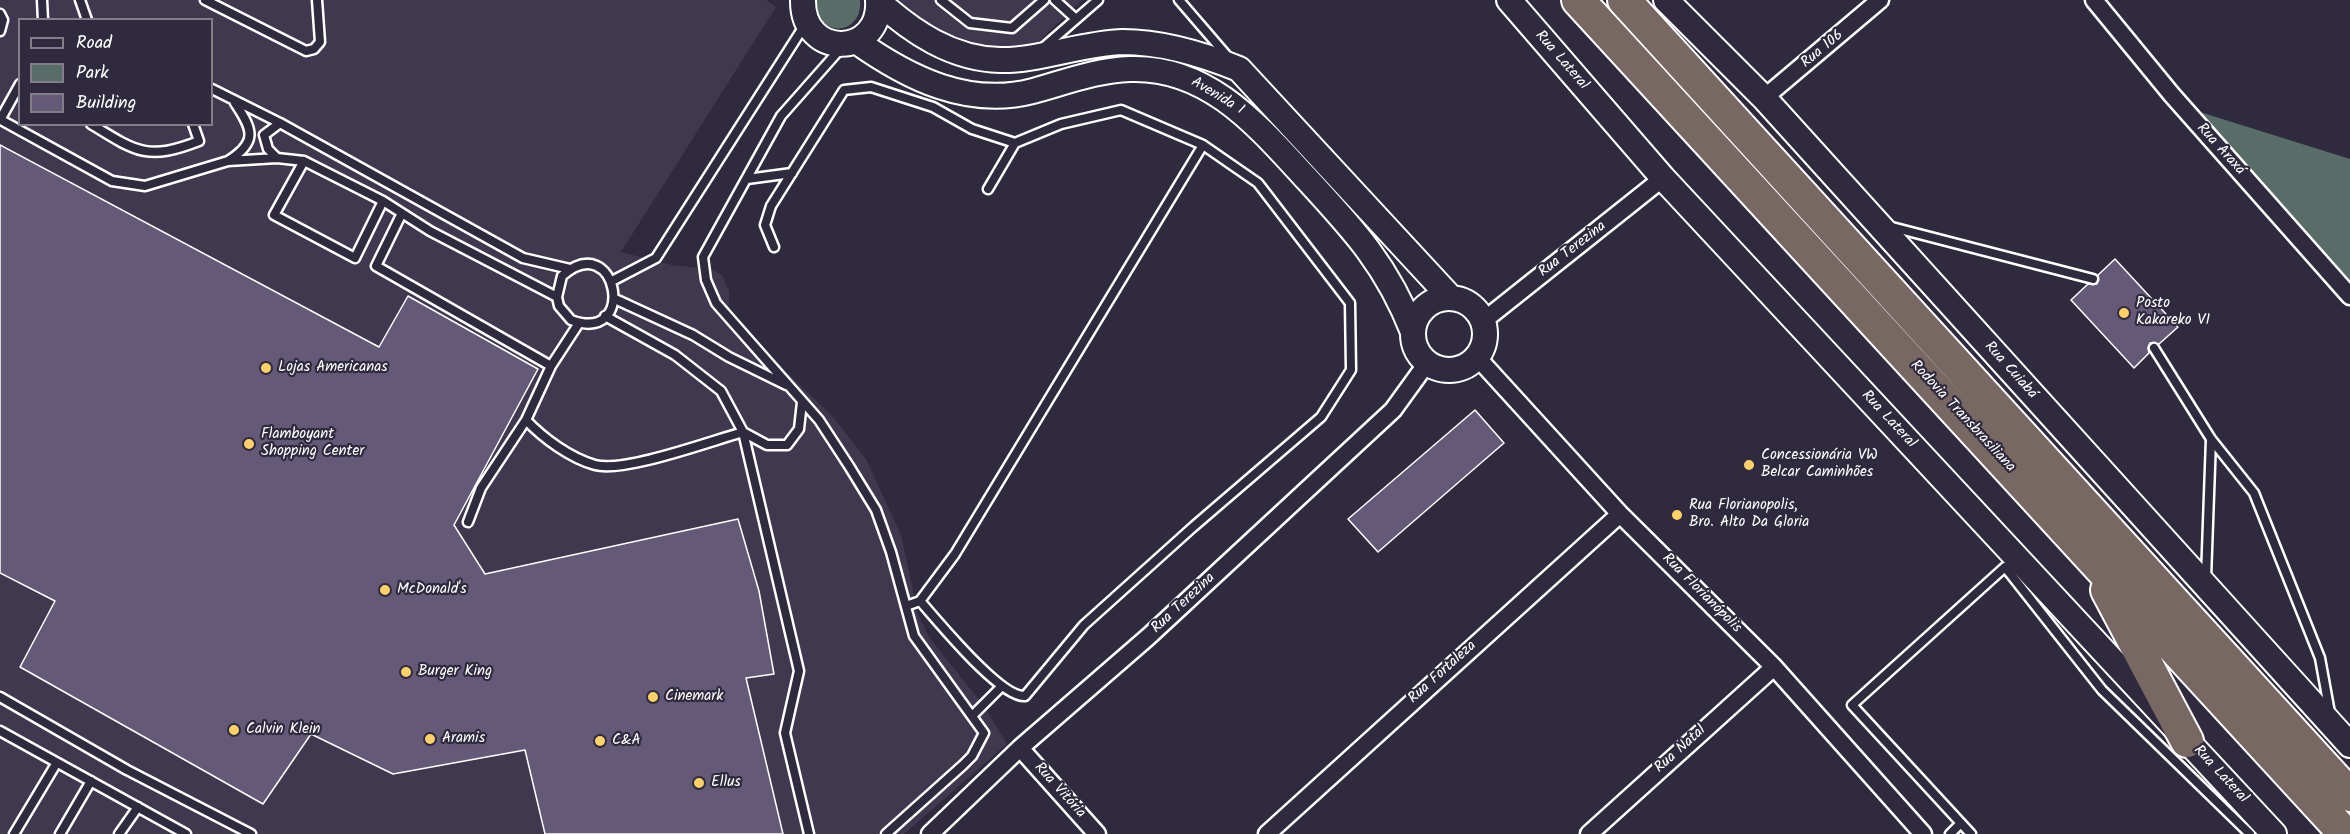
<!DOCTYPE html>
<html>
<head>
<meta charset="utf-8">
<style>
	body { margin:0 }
	#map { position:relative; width:2350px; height:834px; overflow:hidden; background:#2f2a3d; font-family:Kalam,sans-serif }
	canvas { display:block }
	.legend { position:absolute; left:18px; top:18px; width:195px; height:108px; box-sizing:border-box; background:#2f2a3d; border:2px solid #827f8b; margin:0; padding:8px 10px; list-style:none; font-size:18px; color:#fff }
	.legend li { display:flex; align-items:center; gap:12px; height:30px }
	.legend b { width:30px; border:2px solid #827f8b }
</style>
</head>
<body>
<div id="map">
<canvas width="2350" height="834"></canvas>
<ul class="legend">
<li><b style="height:8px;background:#2f2a3d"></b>Road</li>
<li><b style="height:16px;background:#586d67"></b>Park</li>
<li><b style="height:16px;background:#645a77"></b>Building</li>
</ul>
</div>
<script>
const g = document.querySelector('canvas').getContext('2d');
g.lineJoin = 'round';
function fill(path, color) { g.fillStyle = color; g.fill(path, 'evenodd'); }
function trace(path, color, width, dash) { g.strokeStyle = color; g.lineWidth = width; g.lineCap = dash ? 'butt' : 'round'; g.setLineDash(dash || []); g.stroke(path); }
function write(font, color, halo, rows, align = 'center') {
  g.font = font + ' Kalam,sans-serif'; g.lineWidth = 4.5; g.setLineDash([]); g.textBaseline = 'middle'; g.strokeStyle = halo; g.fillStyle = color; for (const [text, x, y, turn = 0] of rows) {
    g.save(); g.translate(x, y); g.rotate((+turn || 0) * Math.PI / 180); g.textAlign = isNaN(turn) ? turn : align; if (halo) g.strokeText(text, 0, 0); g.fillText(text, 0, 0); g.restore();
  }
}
fill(new Path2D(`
	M0 0H766L776 7 621 252 672 265 711 269 722 275 729 291V306L741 328 833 417 866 459 901 535 918 614 929 637 984 706 1007 744 904 834H0ZM20 20H212V124H20Z
	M891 0H1082L1023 56 969 60Z`), '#3f384e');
fill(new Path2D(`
	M816 0H860C863 26 836 39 819 18Z
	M2200 112 2350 159V281Z`), '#586d67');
const building = new Path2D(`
	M0 145 379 347 408 296 538 369 454 525 485 574 738 519 759 591 774 674 746 678 783 834H545L525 750 393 774 311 734 263 804 20 667 55 601 0 573Z
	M2115 259 2178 327 2159 344 2150 343 2148 348 2149 353 2134 368 2071 300 2088 284H2097L2098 275Z
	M1475 410 1504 443 1378 552 1348 519Z`);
fill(building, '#645a77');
trace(building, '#fff', 1.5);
const lane = new Path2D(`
	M42 0 43 20
	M80 0 87 20
	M205 0 306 51 314 49 320 42 317 0
	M941 0 970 23 1012 28 1044 0
	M1055 0 1076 19
	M1179 0 1228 57
	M0 14 3 20 0 31
	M842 47 781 116 703 257 706 280 716 303 819 420 849 466 876 510 891 552 914 636 984 733 972 756 963 765 886 834
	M1044 47 1098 0
	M212 89 280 123 523 258 570 269
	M0 120 20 84
	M1 120 112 181 145 186 228 161 277 158 304 161 383 201 430 231 557 297 559 306 571 320C639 345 617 227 562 276L557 297
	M91 124C136 152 148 161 199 141L193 124
	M277 158 268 149 264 135 280 123
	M228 161C258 142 253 130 235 103
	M304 161 274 215 355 258 383 201
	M747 179 792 173
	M402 213 376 266 551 366
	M1888 226 2093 279
	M774 247 765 225 771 206 844 90 871 87 933 107 972 129 1015 143
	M612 281 656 258 806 23
	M615 299 693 335 729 357 786 385
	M605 316 675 355 721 391 743 432 799 671 785 733 809 834
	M579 323 551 366 526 420C543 438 570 458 595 465 624 473 711 441 743 432L767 445H787L799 429 802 402
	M2154 348 2211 439 2254 493 2320 658 2330 713
	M468 522 481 488 526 420
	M2206 578 2211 439
	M920 601C938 621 1000 698 1025 696L1084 625 1193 527 1321 417 1351 370 1350 303 1258 183 1203 145 1121 110 1061 124 1015 143 988 189
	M906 606 920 601 955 554 1203 145
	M0 697 127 770 251 834
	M972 716 1002 686
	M0 731 186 834
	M14 834 56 764
	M60 834 91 781
	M119 834 138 807
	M1950 834 1961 823
	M1971 834 1852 705 2005 567 2102 690 2250 834`);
const street = new Path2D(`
	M2094 0 2172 95 2350 296
	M1764 98 1880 0
	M1482 322 1663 178
	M1476 356 1620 514 1774 667 1923 834
	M1020 748 1097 834
	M930 834 1020 748 1148 637 1393 410 1427 363
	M1267 834 1620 514
	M1589 834 1774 667`);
const secondary = new Path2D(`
	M803 0C802 60 882 57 878 0
	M1509 0 1663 178 2274 834
	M1666 0 1764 98 2350 745
	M878 1C912 32 952 59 1000 60 1038 61 1082 43 1123 42 1163 42 1202 54 1239 69L1451 298
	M856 41C908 78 968 108 1033 91 1066 82 1097 70 1130 69 1208 66 1258 126 1305 177 1353 229 1387 265 1413 332
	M1413 334a36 36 0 1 1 72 0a36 36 0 1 1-72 0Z`);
const highway = new Path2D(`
	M1578 0 2345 834
	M1624 0 2350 795
	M2107 590 2187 741`);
trace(lane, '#fff', 13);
trace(street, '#fff', 21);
trace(secondary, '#fff', 28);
trace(highway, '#fff', 36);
trace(lane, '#2f2a3d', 8);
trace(street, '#2f2a3d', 16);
trace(secondary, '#2f2a3d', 24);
trace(highway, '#776864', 32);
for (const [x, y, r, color] of [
	[2124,313,6,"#ffd166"],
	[266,368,6,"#ffd166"],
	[249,444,6,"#ffd166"],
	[1749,465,6,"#ffd166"],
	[1677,515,6,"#ffd166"],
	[385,590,6,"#ffd166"],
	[406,672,6,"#ffd166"],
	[653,697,6,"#ffd166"],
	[234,730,6,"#ffd166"],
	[430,739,6,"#ffd166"],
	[600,741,6,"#ffd166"],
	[699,783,6,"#ffd166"]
]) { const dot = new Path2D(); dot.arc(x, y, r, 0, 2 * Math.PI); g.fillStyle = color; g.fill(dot); trace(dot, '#2f2a3d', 2); }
write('15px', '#fff', '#2f2a3d', [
	["Rua 106",1823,50,-40],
	["Rua Lateral",1561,61,49],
	["Avenida I",1217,97,31],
	["Rua Araxá",2220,150,48],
	["Rua Terezina",1573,250,-38],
	["Rua Cuiabá",2010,371,48],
	["Rodovia Transbrasiliana",1962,417,47],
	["Rua Lateral",1888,420,47],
	["Rua Florianópolis",1701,594,45],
	["Rua Terezina",1184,604,-43],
	["Rua Fortaleza",1443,673,-42],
	["Rua Natal",1681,750,-42],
	["Rua Lateral",2220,775,47],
	["Rua Vitória",1059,791,48]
]);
write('15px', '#fff', '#2f2a3d', [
	["Posto",2136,304],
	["Kakareko VI",2136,321],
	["Lojas Americanas",278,368],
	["Flamboyant",261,435],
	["Shopping Center",261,452],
	["Concessionária VW",1761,456],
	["Belcar Caminhões",1761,473],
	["Rua Florianopolis,",1689,506],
	["Bro. Alto Da Gloria",1689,523],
	["McDonald's",397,590],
	["Burger King",418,672],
	["Cinemark",665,697],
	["Calvin Klein",246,730],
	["Aramis",442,739],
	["C&A",612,741],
	["Ellus",711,783]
], 'left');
</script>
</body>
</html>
